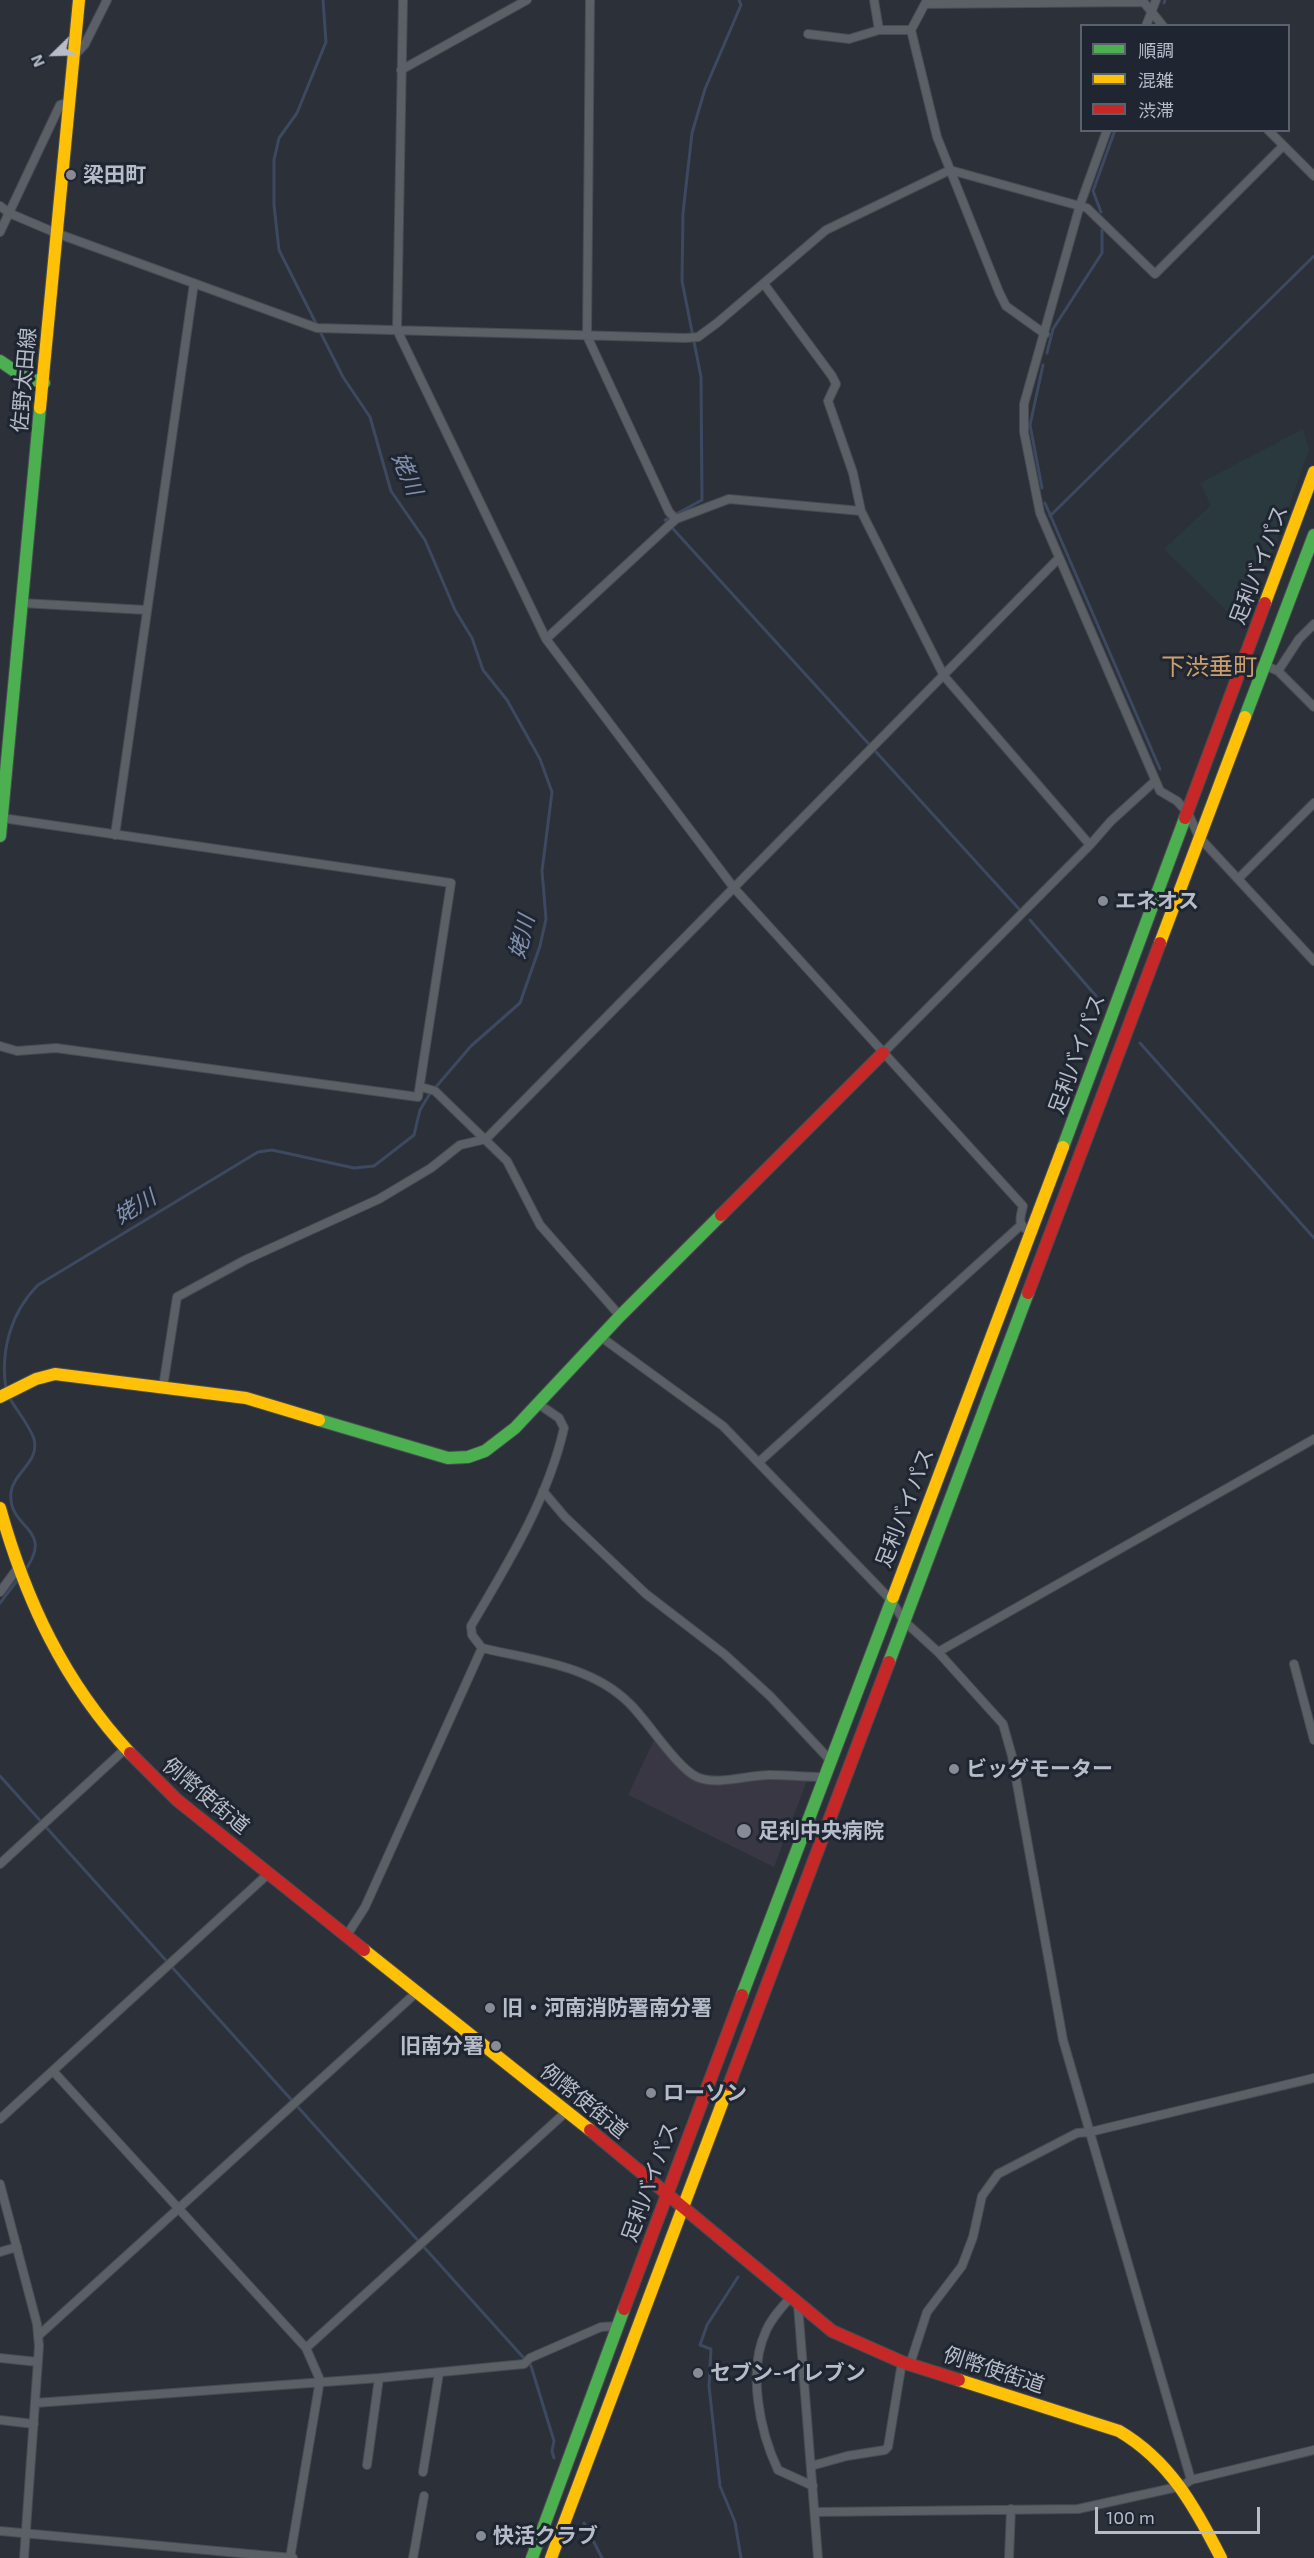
<!DOCTYPE html>
<html>
<head>
<meta charset="utf-8">
<style>
	body { margin:0 }
	#map { position:relative; width:1314px; height:2558px; overflow:hidden; background:#2c3038; font-family:"Exo 2","Noto Sans JP",sans-serif }
	canvas { display:block }
	.legend { position:absolute; left:1080px; top:24px; width:210px; height:108px; box-sizing:border-box; background:#1f2632; border:2px solid #5b626e; margin:0; padding:8px 10px; list-style:none; font-size:18px; color:#b6bcc8 }
	.legend li { display:flex; align-items:center; gap:12px; height:30px }
	.legend b { width:30px; border:2px solid #5b626e }
	.north { position:absolute; left:24px; top:24px; width:60px; height:60px; -webkit-text-stroke:4px #1f2632; paint-order:stroke; rotate:247deg; font-size:16px; font-weight:700; line-height:24px; text-align:center; color:#b6bcc8 }
	.north::after { content:''; display:block; margin:auto; width:21px; height:27px; background:#b6bcc8; clip-path:polygon(50% 0,100% 100%,50% 72%,0 100%) }
	.scale { position:absolute; left:1095px; top:2507px; width:165px; height:27px; box-sizing:border-box; border:3px solid #b6bcc8; border-top:0; padding-left:8px; font-size:18px; line-height:21px; white-space:nowrap; color:#b6bcc8; -webkit-text-stroke:4px #1f2632; paint-order:stroke }
</style>
</head>
<body>
<div id="map">
<canvas width="1314" height="2558"></canvas>
<ul class="legend">
<li><b style="height:8px;background:#4caf50"></b>順調</li>
<li><b style="height:8px;background:#ffc107"></b>混雑</li>
<li><b style="height:8px;background:#c62828"></b>渋滞</li>
</ul>
<div class="north">N</div>
<div class="scale">100 m</div>
</div>
<script>
const g = document.querySelector('canvas').getContext('2d');
g.lineJoin = 'round';
function fill(path, color) { g.fillStyle = color; g.fill(path, 'evenodd'); }
function trace(path, color, width, dash) { g.strokeStyle = color; g.lineWidth = width; g.lineCap = dash ? 'butt' : 'round'; g.setLineDash(dash || []); g.stroke(path); }
function write(font, color, halo, rows, align = 'center') {
  g.font = font + ' "Exo 2","Noto Sans JP",sans-serif'; g.lineWidth = 6; g.setLineDash([]); g.textBaseline = 'middle'; g.strokeStyle = halo; g.fillStyle = color; for (const [text, x, y, turn = 0] of rows) {
    g.save(); g.translate(x, y); g.rotate((+turn || 0) * Math.PI / 180); g.textAlign = isNaN(turn) ? turn : align; if (halo) g.strokeText(text, 0, 0); g.fillText(text, 0, 0); g.restore();
  }
}
fill(new Path2D(`
	M655 1738 688 1770 705 1779 808 1778 774 1867 628 1795Z`), '#393744');
fill(new Path2D(`
	M1303 429 1309 450 1270 559 1266 562 1241 625 1164 549 1211 505 1200 483Z`), '#29393d');
trace(new Path2D(`
	M739 0 741 5 705 89 692 133 683 213 682 281 701 377 702 500 665 520 1019 909
	M1164 3 1165 0
	M1101 212 1093 191 1115 130
	M1047 353 1053 329 1102 253V230
	M1042 488 1030 425 1043 365
	M1045 503 1160 769
	M1050 516 1314 256
	M1030 920 1096 996
	M1140 1043 1314 1238
	M6 1389C0 1351 11 1312 38 1285L258 1152 272 1150 354 1168 374 1166 414 1135 420 1110 429 1095 471 1046 520 1003 540 946 546 919 542 871 552 792 540 759 507 700 483 670 472 638 455 610 425 540 391 491 370 417 343 377 279 250 274 205V160L279 138 297 113 326 42 323 0
	M8 1395C15 1409 29 1424 34 1439 40 1462 14 1472 11 1492 7 1531 58 1527 23 1573
	M0 1603 19 1578
	M0 1776 531 2366 554 2441 552 2451 554 2458
	M738 2277 707 2325 700 2345 711 2349 709 2386 720 2486 735 2522 741 2558
	M584 2523 602 2558`), '#3c4960', 3);
const street = new Path2D(`
	M403 0 397 330 546 639 734 888 1023 1206C1019 1221 1018 1225 1031 1233
	M590 0 587 336 669 512 676 519
	M874 0 879 30H911
	M927 0 911 30 937 137 999 292 1006 306 1045 334
	M1142 0 1163 26
	M925 4 1143 2
	M1146 26 1156 0
	M808 34 849 39 879 30
	M74 56 85 44 107 0
	M401 70 527 0
	M1107 130 1080 205 1024 404V432L1040 513 1160 791 1177 801 1188 813 1199 837 1314 961
	M1268 130 1314 176
	M0 206 9 213 56 233 317 328 685 338 698 337 717 323 826 230 950 170 1087 208 1155 274 1283 146
	M0 232 60 105 69 102
	M764 284 832 376 836 384 828 401 853 473 861 511 944 676 1090 845
	M22 603 146 610
	M546 639 676 519 729 499 861 511
	M1264 665 1278 671 1314 707
	M1278 671 1299 639 1314 624
	M115 835 194 283
	M1239 878 1314 803
	M0 1046 17 1051 56 1048 418 1097 451 883 2 818
	M883 1053 1090 845 1111 821 1155 781
	M421 1087 435 1091 507 1161 540 1225 620 1316
	M601 1337 723 1426 891 1600 904 1621 938 1652 1003 1724 1012 1756 1063 2040 1191 2480
	M163 1387 177 1297 245 1260 379 1199 431 1168 460 1145 486 1139 1059 558
	M759 1462 1020 1226
	M543 1491 565 1517 646 1594 724 1654 770 1696 830 1760
	M0 1592 17 1569
	M482 1648C532 1660 591 1665 629 1703 647 1720 676 1767 697 1777 717 1786 747 1775 769 1775 787 1775 806 1777 824 1777
	M938 1652 1314 1439
	M1294 1664 1314 1740
	M0 1864 124 1750
	M347 1935 365 1907 482 1648 472 1635 471 1626C508 1563 548 1499 564 1428L559 1418 537 1403
	M53 2071 306 2348 320 2380 290 2558
	M0 2119 268 1874
	M0 2184 37 2324 39 2346 24 2558
	M0 2252 17 2247
	M790 2298C781 2308 771 2319 766 2331 747 2371 760 2432 778 2470L813 2486
	M798 2305 818 2558
	M38 2336 417 1992
	M306 2348 566 2112
	M0 2358 38 2362
	M910 2364 927 2312 962 2266 973 2237 982 2196 998 2174 1077 2133 1090 2132 1314 2078
	M35 2403 379 2378 524 2364 530 2358 601 2327 618 2326
	M0 2420 34 2424
	M367 2465 379 2378
	M811 2466 847 2456 885 2450 888 2447 902 2362
	M423 2472 439 2373
	M816 2512 1078 2509 1182 2486 1191 2480 1314 2450
	M0 2531 293 2558
	M413 2558 424 2496
	M1009 2558 1011 2509`);
const fast = new Path2D(`
	M0 361 22 376 44 383
	M1245 717 1314 535
	M0 836 40 408
	M1063 1147 1185 818
	M319 1420 448 1458 468 1457 485 1451 515 1428 620 1316 721 1215
	M889 1662 1028 1293
	M742 1995 893 1597
	M532 2558 624 2309`);
const slow = new Path2D(`
	M40 408 79 0
	M1265 603 1314 472
	M1160 943 1245 717
	M0 1397 36 1379 55 1374 246 1398 319 1420
	M0 1508C26 1601 64 1682 130 1753
	M893 1597 1063 1147
	M364 1950 590 2130
	M959 2380 1119 2431C1170 2461 1195 2507 1221 2558
	M551 2558 729 2085`);
const jam = new Path2D(`
	M1185 818 1265 603
	M721 1215 883 1053
	M1028 1293 1160 943
	M130 1753 177 1800 364 1950
	M729 2085 889 1662
	M590 2130 832 2331 902 2362 959 2380
	M624 2309 742 1995`);
trace(street, '#484b51', 10);
trace(fast, '#484b51', 14);
trace(slow, '#484b51', 14);
trace(jam, '#484b51', 14);
trace(street, '#5b5f66', 8);
trace(fast, '#4caf50', 12);
trace(slow, '#ffc107', 12);
trace(jam, '#c62828', 12);
for (const [x, y, r, color] of [
	[71,175,6,"#868b96"],
	[1103,901,6,"#868b96"],
	[954,1769,6,"#868b96"],
	[744,1831,8,"#868b96"],
	[490,2008,6,"#868b96"],
	[496,2046,6,"#868b96"],
	[651,2093,6,"#868b96"],
	[698,2373,6,"#868b96"],
	[481,2536,6,"#868b96"]
]) { const dot = new Path2D(); dot.arc(x, y, r, 0, 2 * Math.PI); g.fillStyle = color; g.fill(dot); trace(dot, '#1f2632', 2); }
write('bold 21px', '#b6bcc8', '#1f2632', [
	["梁田町",83,175],
	["エネオス",1115,901],
	["ビッグモーター",966,1769],
	["足利中央病院",758,1831],
	["旧・河南消防署南分署",502,2008],
	["旧南分署",484,2046,"right"],
	["ローソン",663,2093],
	["セブン-イレブン",710,2373],
	["快活クラブ",493,2536]
], 'left');
write('21px', '#b6bcc8', '#1f2632', [
	["佐野太田線",24,380,-85],
	["足利バイパス",1259,565,-69],
	["足利バイパス",1077,1054,-70],
	["足利バイパス",905,1508,-69],
	["例幣使街道",206,1796,40],
	["例幣使街道",584,2101,39],
	["足利バイパス",650,2182,-70],
	["例幣使街道",994,2370,18]
]);
write('italic 22px', '#8190ad', '#1f2632', [
	["姥川",407,474,67],
	["姥川",522,937,-76],
	["姥川",135,1207,-31]
]);
write('24px', '#cc9e6d', '#1f2632', [
	["下渋垂町",1209,667]
]);
</script>
</body>
</html>
